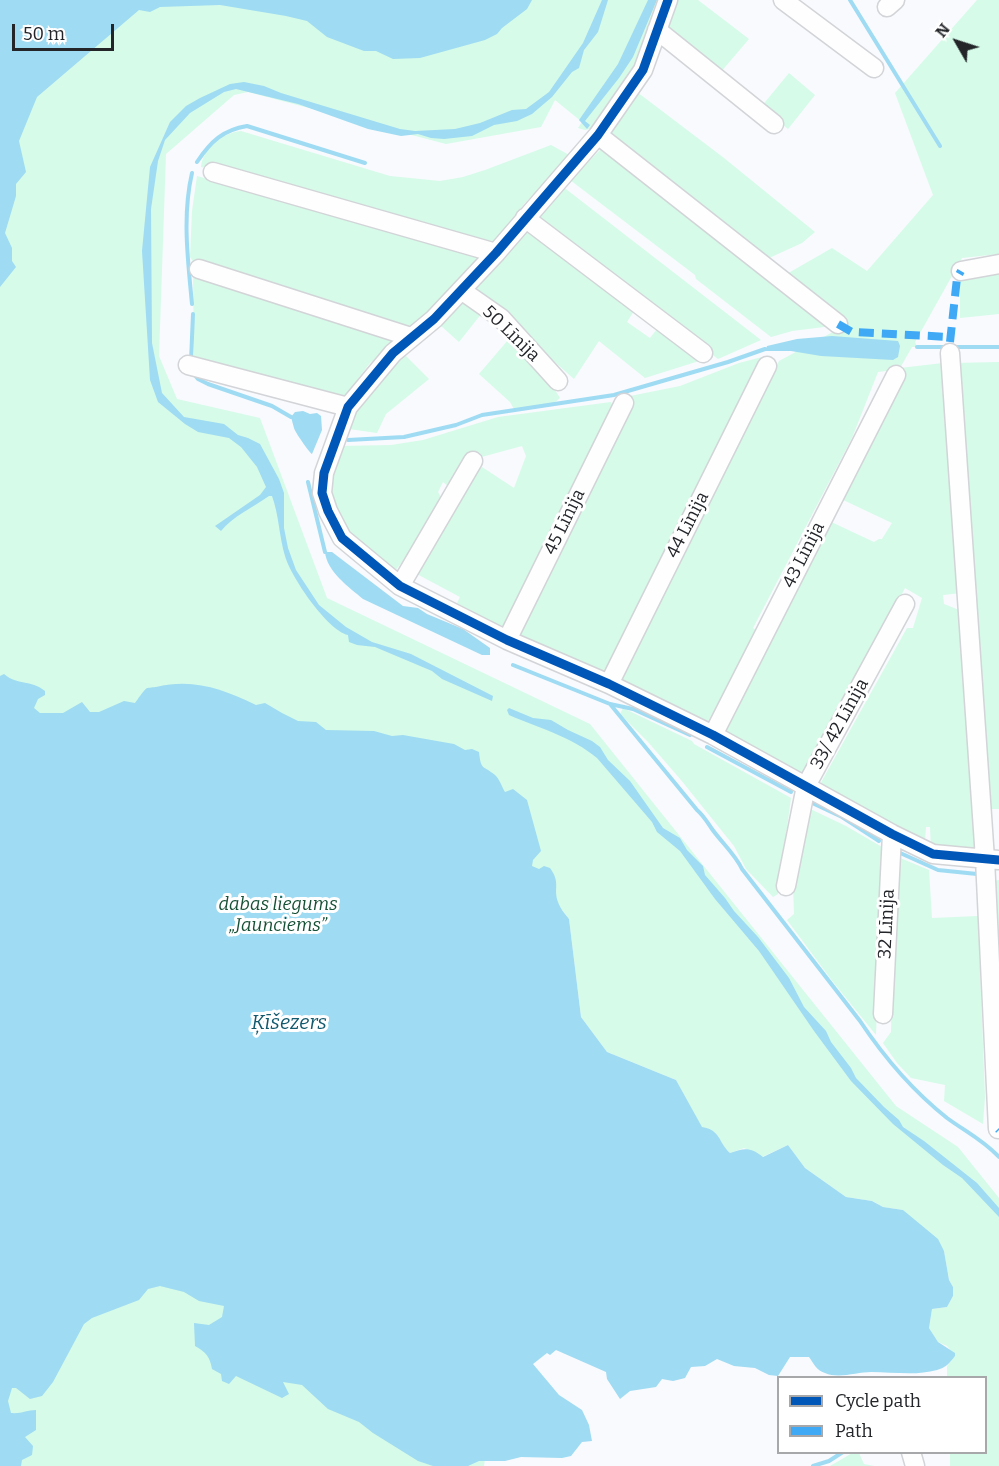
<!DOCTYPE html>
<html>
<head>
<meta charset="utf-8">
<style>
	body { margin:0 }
	#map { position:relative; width:999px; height:1466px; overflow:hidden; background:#f8fafd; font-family:Bitter,serif }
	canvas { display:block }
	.legend { position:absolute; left:777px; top:1376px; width:210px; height:78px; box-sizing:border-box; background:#fff; border:2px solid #a7a8a9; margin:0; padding:8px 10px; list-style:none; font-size:18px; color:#232529 }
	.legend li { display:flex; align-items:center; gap:12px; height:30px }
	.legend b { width:30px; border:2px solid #a7a8a9 }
	.north { position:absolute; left:927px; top:12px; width:60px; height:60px; -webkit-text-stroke:4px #fff; paint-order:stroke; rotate:309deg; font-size:16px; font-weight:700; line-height:24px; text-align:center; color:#232529 }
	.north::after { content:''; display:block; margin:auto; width:21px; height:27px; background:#232529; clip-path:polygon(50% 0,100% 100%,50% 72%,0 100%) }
	.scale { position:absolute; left:12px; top:24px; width:102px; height:27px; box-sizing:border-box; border:3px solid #232529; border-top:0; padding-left:8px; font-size:18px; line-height:21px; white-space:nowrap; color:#232529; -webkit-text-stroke:4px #fff; paint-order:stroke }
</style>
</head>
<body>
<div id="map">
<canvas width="999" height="1466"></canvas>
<ul class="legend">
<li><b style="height:8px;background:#0057b8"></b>Cycle path</li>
<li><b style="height:8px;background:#3fa9f5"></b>Path</li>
</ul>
<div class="north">N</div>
<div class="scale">50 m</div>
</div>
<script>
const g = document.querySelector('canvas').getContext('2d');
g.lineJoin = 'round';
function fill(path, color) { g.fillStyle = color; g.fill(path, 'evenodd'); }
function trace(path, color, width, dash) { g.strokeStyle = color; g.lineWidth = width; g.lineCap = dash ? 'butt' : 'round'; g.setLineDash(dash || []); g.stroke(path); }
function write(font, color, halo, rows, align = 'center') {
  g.font = font + ' Bitter,serif'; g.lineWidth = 6; g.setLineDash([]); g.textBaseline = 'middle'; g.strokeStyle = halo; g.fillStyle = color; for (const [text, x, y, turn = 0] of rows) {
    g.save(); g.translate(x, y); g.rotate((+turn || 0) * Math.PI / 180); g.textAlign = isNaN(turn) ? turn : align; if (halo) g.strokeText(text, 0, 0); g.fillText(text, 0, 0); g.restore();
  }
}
fill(new Path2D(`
	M0 0H666L649 55 595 133 590 129 585 130 578 128 582 122 555 100 541 127 446 144 248 92 234 95 166 154 159 356 177 399 260 418 327 598 590 724 896 1106 958 1147 999 1198V1466H950V1453L986 1452V1378L947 1377V1366L955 1356 947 1346 938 1342 929 1328 932 1309 947 1307 953 1296V1287L949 1280 944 1251 903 1210 883 1207 872 1201 846 1197 805 1168 788 1145 762 1157 744 1148 730 1153C718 1143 721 1129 702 1128L676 1080 607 1052 581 1017 569 919 560 907 484 1466H0Z
	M673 0H698L749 39 720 73 664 28Z
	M977 0H999V254L962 258 915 342 917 347H912L900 368 943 363 961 593 943 595 944 604 964 612 977 849H931L930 827H926L925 841 819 786 907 628H913L922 598 905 588 807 779 719 734 827 520 874 542 879 539H882L892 523 839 498 894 370 878 372 852 438 753 628 757 631 706 725 620 682 692 539 709 499 779 361 844 326 785 275 832 248 867 271 933 195 895 93Z
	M789 73 815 95 788 129 761 107Z
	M637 92 724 158 815 232 802 243 767 259 610 134Z
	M241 131 390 176 440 181 463 177 485 170 551 145 571 156 524 204 496 241 488 243 201 167C203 148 222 133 241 131Z
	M604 146 832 326 792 331 771 337 696 279 695 275 570 180Z
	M197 176 480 256 419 325 411 329 194 263 190 257 192 211Z
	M562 186 761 340 718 359 535 219Z
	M526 231 634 311 627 322 650 338 657 329 699 361 645 378 599 341 574 379 470 288Z
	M999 271V314L960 318V277Z
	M193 274 398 340 370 363 341 401 194 362Z
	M463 298 482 313 459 342 440 325Z
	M508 340 540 366 560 398 554 403 514 409 510 402 479 374Z
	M405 355 429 379 386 414 377 433 349 429 365 391Z
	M762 357 742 403 685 509 626 631 602 675 519 634 630 396 680 386 739 363Z
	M999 362V809H990L988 770 984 769 954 363Z
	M611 402 614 410 503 629 457 603 460 597 415 573 465 485 482 467 514 488 526 456 522 446 478 458 449 487 443 482 438 492 442 499C424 521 414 549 395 571L363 550 331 508 328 484 341 446 391 445 423 440 498 417Z
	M623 708 692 741 694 744 791 798 778 894 773 897 746 869 734 846 681 780 648 742 620 714Z
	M804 806 846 826 882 847 876 1035 833 982 787 920 794 914 793 885Z
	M893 855 929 870 932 918 978 916 985 1097 983 1124 944 1101 945 1085 911 1078 897 1063 883 1043 891 1032Z
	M999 880V1040L992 881Z
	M854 1452 859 1453 864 1464 874 1466H830Z`), '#d6fbe9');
fill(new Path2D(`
	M0 0H532L527 9 502 28 497 34 485 40 420 58 393 59 376 51H364L327 37 307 21 286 16 220 5 160 7 150 12 139 10 37 97 19 141 26 172 16 184V196L5 233 12 248V261L16 267 0 287Z
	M602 0H608L598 32 584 50 579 68 572 72 552 97 532 114 517 121 494 125 472 136 444 139 431 138 418 134 401 136 368 129 298 104 236 89 224 92 190 113 165 140 158 161 151 209 152 343 162 393 184 417 224 424 238 435 248 438 260 444 279 479 284 493V528L288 548 296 570 319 605 346 627 372 642 411 654 493 696 492 701 442 679 432 671 375 647 357 645 349 642 348 635C327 630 291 577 285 556 279 536 279 515 272 496H269C252 508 233 516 221 531L215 526 260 495 266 487 257 467 241 447 229 438 198 432 185 424 158 402 150 380 142 251 150 167 170 122 186 106 200 98 230 84 244 82 264 86 281 93 400 129 415 131 455 129 480 123 512 110 526 109 549 92 583 43Z
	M648 0H657L633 57 619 78 585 121 590 125 587 129 579 120 618 64Z
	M832 336 898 341 900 346 898 357 893 360 821 356 791 351H765L767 346 797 339Z
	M303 411 310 414 317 413 321 416 322 430 312 454C309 452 295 432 294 428 293 424 292 421 291 417L295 412Z
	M325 552H332L403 606 418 608 427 614 463 629 490 648V655H482L363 599C349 587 327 572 325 552Z
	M4 674C18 686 30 679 45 691V695L38 699 34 708 40 713H63L82 702 90 712H99L124 701 135 703C138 699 143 691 147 688 148 688 155 687 156 687 194 678 222 689 256 705L265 703 282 713 298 721 316 722 326 730 374 731 392 736 403 735 454 744 465 750 472 749 479 752C481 771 483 765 495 775 499 778 502 787 505 792L513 789 527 800 541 851 533 860 532 866 539 869 544 866 550 868C561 883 553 888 558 902 560 908 565 914 569 919L581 1017 607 1052 676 1080 702 1127C721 1130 718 1142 730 1153 745 1148 750 1147 763 1157L788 1145 805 1168 846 1197 872 1201 883 1207 903 1210 938 1239 944 1251 949 1280 953 1287V1296L947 1307 932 1309 929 1328 938 1342 955 1353V1356C950 1363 945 1368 937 1370 916 1376 893 1372 871 1372 857 1372 839 1379 825 1373 816 1370 814 1364 809 1357H790L778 1376 769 1375 755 1368 734 1366 717 1359 705 1366 691 1367 685 1378 673 1381 662 1379 656 1387 630 1391 620 1399 607 1379 606 1372 556 1350 550 1355 547 1353 533 1364 559 1395 582 1410 589 1425 592 1441 582 1442 571 1456 562 1458 521 1457 505 1461H479L468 1466H433L418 1461 373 1433 359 1422 328 1409 302 1385 283 1382 289 1394 282 1398 236 1376 229 1384 222 1381 221 1374 212 1369C210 1357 206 1352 195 1346L194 1323 209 1325 222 1317 224 1306 199 1301 184 1292 160 1286 148 1289 139 1300 92 1318 84 1324 53 1382 42 1396 30 1399 16 1388H12L8 1401 11 1413C21 1414 27 1410 36 1410V1430L25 1437 33 1446 32 1455 22 1460 21 1466H0V676Z
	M509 708 533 718 551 720 568 730 592 741 600 747 608 760 630 781 663 828 680 838 687 850 703 866 705 875 725 898 734 911 758 937 789 978 804 1007 826 1031 831 1042 851 1068 856 1078 884 1107 899 1120 903 1127 924 1141 977 1183 999 1208V1217L962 1178 943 1165 893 1124 851 1081 814 1031 759 951 715 899 680 851 657 832 652 822 597 758C572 737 539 728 509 715L507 710Z`), '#9fdbf2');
trace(new Path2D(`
	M850 0 940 146
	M197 162C211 141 223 130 247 126L365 163
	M192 304C188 261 182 216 192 173
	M917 347H999
	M191 361 193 314
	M194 374 198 379 208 384 272 406 291 417
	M348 440 404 437 456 425 482 415 614 395 728 362 765 349
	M308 482 325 552
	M513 665 610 704 697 810C704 816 707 822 712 829 722 843 735 854 742 869L860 1021C884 1057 913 1091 947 1118 966 1132 982 1139 999 1157
	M610 704 633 709 690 735
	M707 747 791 792
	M808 801 842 817 879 841
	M898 852 938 870 977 874
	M813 1466 829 1461 843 1452`), '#9fdbf2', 4);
const minor = new Path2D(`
	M668 0 643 70 598 135 496 253 434 319 393 353 348 407 324 473 322 493 328 511 342 538 400 586 507 640 609 684 713 735 892 834 933 854 999 860
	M783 0 874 68
	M887 7 895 0
	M657 30 774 124
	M598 135 838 324
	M213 172 496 253
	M525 218 703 353
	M199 269 411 337
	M961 271 999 264
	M461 290 501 318 558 381
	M950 353 985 859 998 1129
	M188 365 348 407
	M400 586 473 461
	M507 640 624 403
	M609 684 767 366
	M713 735 896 375
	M786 886 806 786 905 604
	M883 1014 892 834
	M911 1452 915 1466`);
trace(minor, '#d2d4d7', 21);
trace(minor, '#fefeff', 18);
trace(new Path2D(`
	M838 324 852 332 950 337
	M950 342 957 278 961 271
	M998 1129 999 1130`), '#3fa9f5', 8, [15, 8]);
trace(new Path2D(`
	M668 0 643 70 598 135 496 253 434 319 393 353 348 407 324 473 322 493 328 511 342 538 400 586 507 640 609 684 713 735 892 834 933 854 999 860`), '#0057b8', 9);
write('18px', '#232529', '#fff', [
	["50 Līnija",511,334,44],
	["45 Līnija",565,522,-64],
	["44 Līnija",688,525,-63],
	["43 Līnija",804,555,-63],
	["33/ 42 Līnija",840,724,-61],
	["32 Līnija",887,924,-87]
]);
write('italic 18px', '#165036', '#fff', [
	["dabas liegums",278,905],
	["„Jaunciems”",278,926]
]);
write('italic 20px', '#13596e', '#fff', [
	["Ķīšezers",289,1023]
]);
</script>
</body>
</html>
